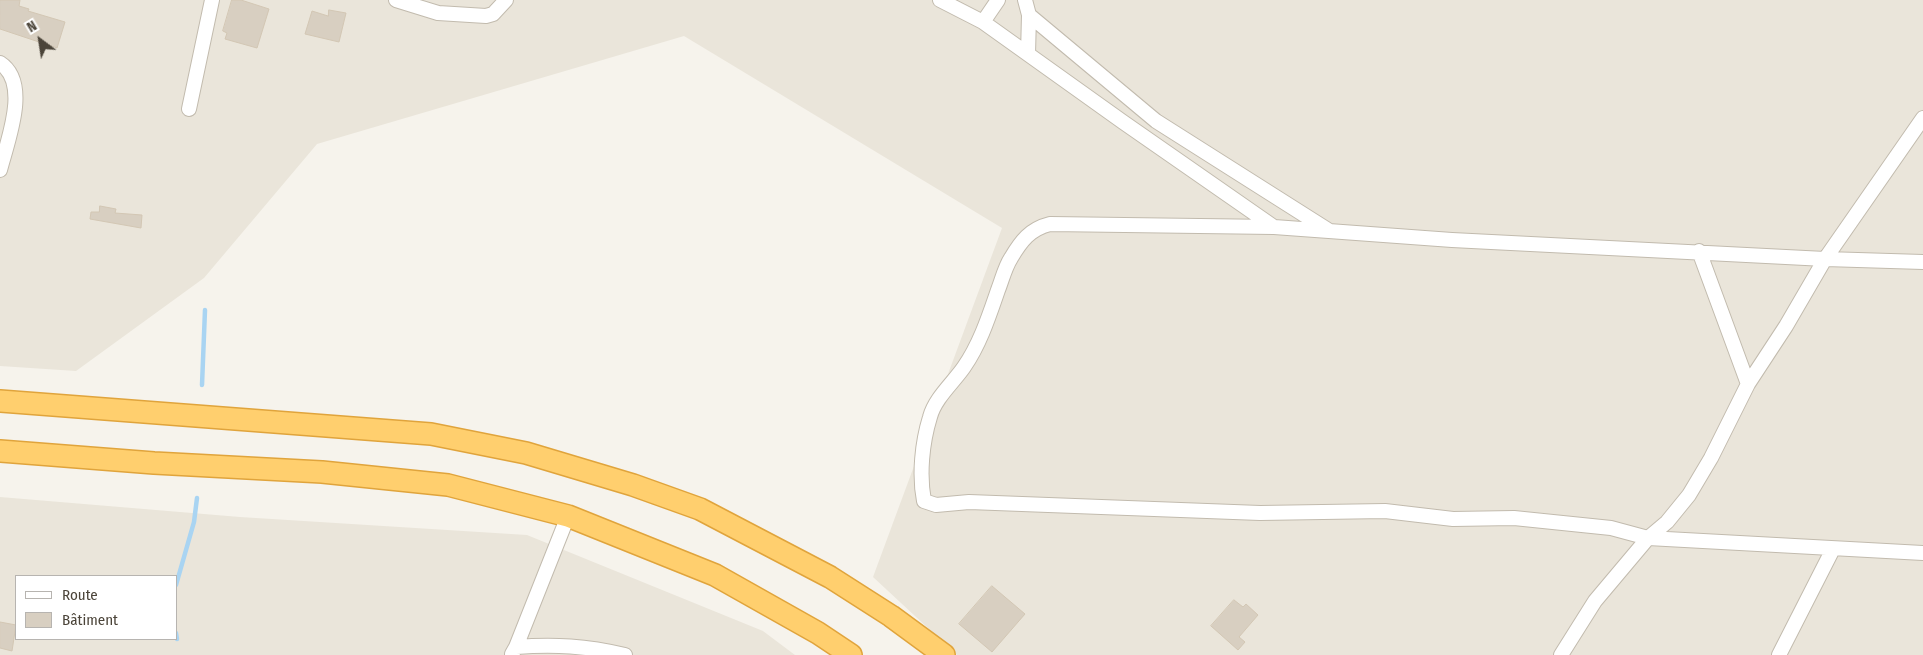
<!DOCTYPE html>
<html>
<head>
<meta charset="utf-8">
<style>
	body { margin:0 }
	#map { position:relative; width:1923px; height:655px; overflow:hidden; background:#f6f3ec; font-family:"Fira Sans Condensed",sans-serif }
	canvas { display:block }
	.legend { position:absolute; left:15px; top:575px; width:162px; height:65px; box-sizing:border-box; background:#fff; border:1px solid #b7b4b0; margin:0; padding:6px 9px; list-style:none; font-size:15px; color:#4b4439 }
	.legend li { display:flex; align-items:center; gap:10px; height:25px }
	.legend b { width:25px; border:1px solid #b7b4b0 }
	.north { position:absolute; left:15px; top:15px; width:50px; height:50px; -webkit-text-stroke:4px #fff; paint-order:stroke; rotate:329deg; font-size:14px; font-weight:700; line-height:20px; text-align:center; color:#4b4439 }
	.north::after { content:''; display:block; margin:auto; width:18px; height:22px; background:#4b4439; clip-path:polygon(50% 0,100% 100%,50% 72%,0 100%) }
</style>
</head>
<body>
<div id="map">
<canvas width="1923" height="655"></canvas>
<ul class="legend">
<li><b style="height:6px;background:#fff"></b>Route</li>
<li><b style="height:14px;background:#d8cfc1"></b>Bâtiment</li>
</ul>
<div class="north">N</div>
</div>
<script>
const g = document.querySelector('canvas').getContext('2d');
g.lineJoin = 'round';
function fill(path, color) { g.fillStyle = color; g.fill(path, 'evenodd'); }
function trace(path, color, width, dash) { g.strokeStyle = color; g.lineWidth = width; g.lineCap = dash ? 'butt' : 'round'; g.setLineDash(dash || []); g.stroke(path); }
fill(new Path2D(`
	M0 0H1923V655H957L873 577 1002 228 684 36 317 144 204 278 76 371 0 366Z
	M0 497 240 517 527 535 763 631 795 655H0ZM16 576H176V639H16Z`), '#eae5da');
trace(new Path2D(`
	M202 385 205 310
	M176 585 194 522 197 498
	M176 633 177 639`), '#a9d4f2', 4.5);
const building = new Path2D(`
	M0 0H20L19 6 29 9 28 11 65 22 57 48 0 29Z
	M232 0H241L269 9 257 48 225 39 227 33 223 31Z
	M329 10 346 13 339 42 305 34 312 11 328 16Z
	M100 206 116 209 115 213 142 215 141 228 90 219 91 212H99Z
	M992 586 1025 614 992 652 959 624Z
	M1234 600 1243 607 1246 604 1258 615 1239 637 1245 642 1238 650 1211 626Z
	M0 622 16 625 12 651 0 648Z`);
fill(building, '#d8cfc1');
trace(building, '#d3c7b4', 1);
const minor = new Path2D(`
	M396 0 438 13 486 16 493 14 506 0
	M940 0 983 22
	M998 0 983 22 1123 122 1274 227
	M1025 0 1029 15 1028 54
	M1029 15 1156 121 1328 230
	M0 63C31 83 7 142 0 170
	M189 109 212 0
	M1923 118 1825 259 1452 240 1274 227 1050 224C1030 229 1021 241 1011 258 1005 267 1002 280 998 290 989 316 980 344 964 367 953 383 935 398 930 417 922 443 919 475 924 501L936 505 969 502 1260 513 1385 511 1453 519 1514 518 1611 528 1648 538 1923 553
	M1699 251 1748 384
	M516 647 568 516
	M512 654 516 647C555 644 586 646 625 655
	M1561 655 1595 601 1648 538 1667 522 1689 495 1711 458 1748 384 1786 326 1825 259 1923 262
	M1779 655 1833 549`);
const highway = new Path2D(`
	M0 401 431 434 526 453 633 485 700 509 830 577 891 616 944 655
	M0 451 154 463 322 472 448 485 568 516 715 575 818 633 851 655`);
trace(minor, '#c2bbae', 16);
trace(highway, '#e0a43c', 24);
trace(minor, '#fff', 14);
trace(highway, '#ffcf6e', 21);
</script>
</body>
</html>
